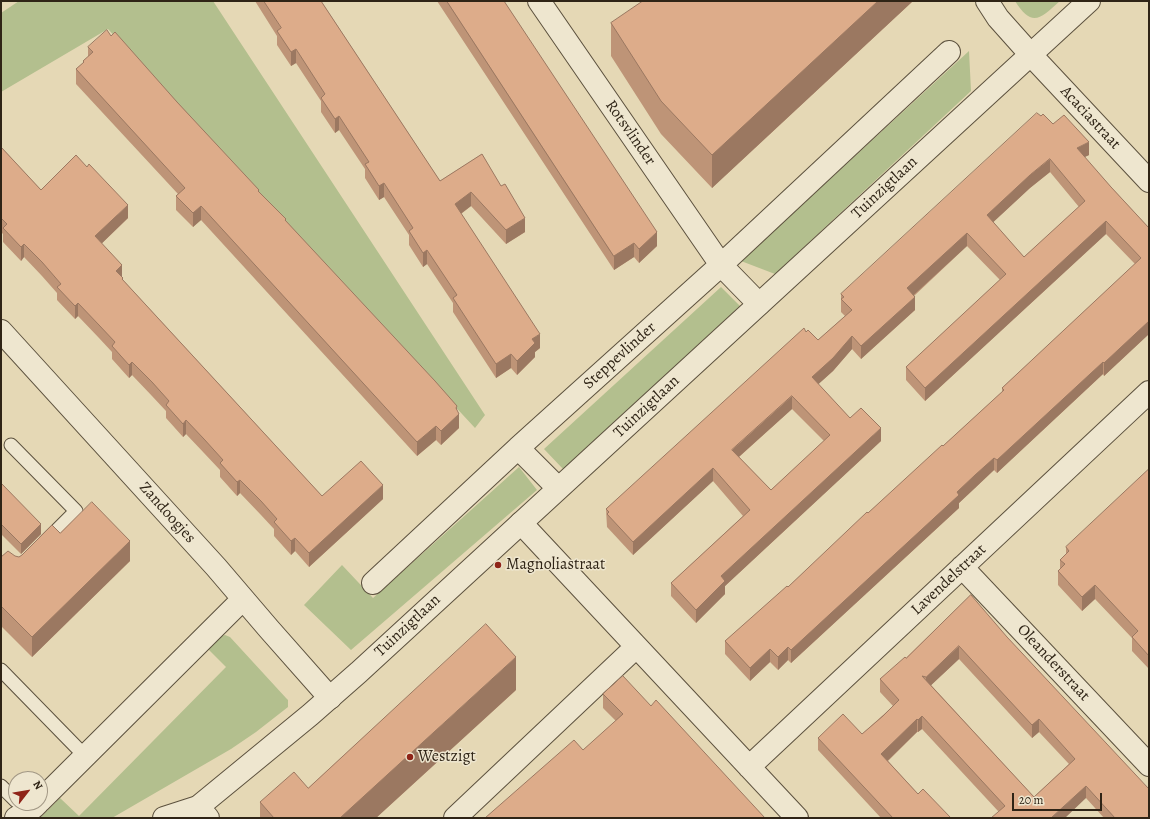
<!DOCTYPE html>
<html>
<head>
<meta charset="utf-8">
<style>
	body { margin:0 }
	#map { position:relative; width:1150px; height:819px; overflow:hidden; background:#e5d8b5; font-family:Alegreya,serif }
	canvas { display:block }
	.frame { position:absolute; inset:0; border:2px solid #2f2416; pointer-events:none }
	.north { position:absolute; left:8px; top:771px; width:40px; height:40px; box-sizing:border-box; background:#eee6cf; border:1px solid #a29885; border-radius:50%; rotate:59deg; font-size:11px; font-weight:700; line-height:16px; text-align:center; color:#2f2416 }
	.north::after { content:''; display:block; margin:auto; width:14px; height:18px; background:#8f2418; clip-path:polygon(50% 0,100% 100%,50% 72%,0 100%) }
	.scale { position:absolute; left:1012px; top:793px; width:90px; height:18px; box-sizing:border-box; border:2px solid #2f2416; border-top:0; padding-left:5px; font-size:12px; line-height:14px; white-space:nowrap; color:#2f2416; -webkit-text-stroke:3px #eee6cf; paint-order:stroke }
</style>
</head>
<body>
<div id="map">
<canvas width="1150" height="819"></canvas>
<div class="frame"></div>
<div class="north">N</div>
<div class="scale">20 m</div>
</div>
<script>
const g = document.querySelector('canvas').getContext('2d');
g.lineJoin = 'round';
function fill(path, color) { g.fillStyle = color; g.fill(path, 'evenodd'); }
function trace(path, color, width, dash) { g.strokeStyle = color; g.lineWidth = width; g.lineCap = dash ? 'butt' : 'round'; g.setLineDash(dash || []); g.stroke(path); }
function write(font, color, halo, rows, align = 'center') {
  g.font = font + ' Alegreya,serif'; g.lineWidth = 3; g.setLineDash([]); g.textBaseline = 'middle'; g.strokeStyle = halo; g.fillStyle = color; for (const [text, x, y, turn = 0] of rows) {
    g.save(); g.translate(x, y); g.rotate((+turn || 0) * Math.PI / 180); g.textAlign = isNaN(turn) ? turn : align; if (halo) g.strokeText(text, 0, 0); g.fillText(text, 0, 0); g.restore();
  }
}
fill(new Path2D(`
	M19 1H213L485 415 475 428 260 196 108 29 1 92V13Z
	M1015 1H1060C1040 19 1032 28 1015 1Z
	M969 51 971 91 775 274 741 261Z
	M721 287 740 306 563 469 544 449Z
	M519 467 537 490 351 650 304 605 342 565 373 598Z
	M225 635 230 637 286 698 288 700V707L256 732 231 749 112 818H40L60 798 79 816 226 667 208 649 222 636Z`), '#b3bf8e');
const service = new Path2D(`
	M11 445 76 511 45 542
	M1 670 85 756
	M1 786 16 801`);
const minor = new Path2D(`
	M539 1 721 265 949 52
	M987 1 998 18 1031 55 1149 181
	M1 331 216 567 269 629 330 698
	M558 488 518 448 721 265 759 304
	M521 523 797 818
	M962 567 1149 765
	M373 583 518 448
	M749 767 1149 392
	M40 801 243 599
	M198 807 208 818
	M16 818 34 807 38 803
	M455 818 636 647`);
const tertiary = new Path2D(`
	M164 818 198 807
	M189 818 198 807 310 715 359 672 1089 1`);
trace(service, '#5c513e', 15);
trace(minor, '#5c513e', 24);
trace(tertiary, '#5c513e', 24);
trace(service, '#eee6cf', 13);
trace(minor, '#eee6cf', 22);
trace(tertiary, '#eee6cf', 22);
fill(new Path2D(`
	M255 1H321L440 181 482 154 525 232 506 244 471 206 461 214 540 348 535 352V357L517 375 511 368 496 378 453 312V303L427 264 423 267 409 245V235L384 197 379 200 365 178V169L339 130 335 133 321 112V101L296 63 291 66 277 45V36Z
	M437 1H504L657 246 639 263 634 257 614 270Z
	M643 1H913L712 188 661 134 611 56V23Z
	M111 36 177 102 286 221 457 411 459 428 441 445 436 440 417 456 201 220 193 227 176 210V196L178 194 76 84V69L83 63V61L88 57V47Z
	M1041 116 1053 124 1089 155 1084 157 1111 187 1149 228V334L1104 376 1103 374 997 473 994 470 975 488 959 503V508L791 663 788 660 778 670 770 662 750 681 725 654V641L788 587 868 513 943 446 1002 392V388L1135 264 1106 234 925 401 906 380V367L1000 280 967 246 914 296 915 310 861 359 852 349 833 371 818 384 850 418 881 441 725 586V594L696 623 671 596V583L743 516 713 481 633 555 607 527 606 509 806 332 818 340 845 316 841 312V294ZM1050 172 1079 207 1024 257 993 222 1030 188ZM792 409 824 441 771 490 739 457Z
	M1 147 41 190 128 218 101 244 122 278 123 280 322 496 383 499 309 567 295 551 291 555 274 536V529L261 515 240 493 237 496 220 477V470L204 453 186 434 183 437 166 418V411L152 396 132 375 129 378 112 359V352L99 338 78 316 75 319 57 300V293L42 276 24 257 21 261 3 242V234L1 232Z
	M1149 469V669L1132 651V638L1095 599 1082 611 1058 585V571L1060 569V560L1066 555V547Z
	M1 483 41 534 21 554 1 534Z
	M60 533 130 561 32 657 1 626V557H19Z
	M971 595 1149 818H1104L1086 798 998 811 922 729 918 732H917L888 761 918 794 951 818H881L818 750V738L862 734 893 706 880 692V679L906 658ZM959 659 1032 738 1039 732 1069 764 1034 797 931 685Z
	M516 690 376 818H260V802L308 788Z
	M603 694 651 706 765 818H485L583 750 616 721 603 708Z`), '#be9477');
fill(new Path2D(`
	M878 1H913L712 188V155Z
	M296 49V63L291 66V52Z
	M339 116V130L335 133V119Z
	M1089 142V155L1077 161V148Z
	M1050 159V172L1030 188 987 228V215L1030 175Z
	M384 183V197L379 200V186Z
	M471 192V206L455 218V204Z
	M128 205V218L95 250V236Z
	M201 206V220L193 227V213Z
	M525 218V232L506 244V230Z
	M1106 221V234L925 401V388Z
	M657 232V246L639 263V249Z
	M967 233V246L907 301V288Z
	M634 243V257L614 270V256Z
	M24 244V257L21 261V247Z
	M427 250V264L423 267V253Z
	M122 265V279L123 278V292L116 271Z
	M915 297V310L861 359V346Z
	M78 303V316L75 319V306Z
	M1149 321V334L1104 376V363Z
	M540 334V348L535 352V357L517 375V361L532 339Z
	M852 336V349L833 371 812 390V377Z
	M511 354V368L496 378V364Z
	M132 362V375L129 378V365Z
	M1103 362V374L997 473V460Z
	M792 396V409L732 463V450Z
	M457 406V416L459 414V428L441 445V431L456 408Z
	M186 420V434L183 437V424Z
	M436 426V440L417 456V442Z
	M881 428V441L725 586V594L696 623V610L721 576Z
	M994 458V470L975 488 959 503V508L791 663V650L975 475Z
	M713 468V481L633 555V542Z
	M240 480V493L237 496V482Z
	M383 485V499L309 567V553Z
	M41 524V534L21 554V544Z
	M295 538V551L291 555V541Z
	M130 541V561L32 657V637Z
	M1095 585V599L1082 611V597Z
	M959 646V659L926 690V677Z
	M788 647V660L778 670V657Z
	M770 649V662L750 681V668Z
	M516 657V690L376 818H340Z
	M922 716V729L918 732V720Z
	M917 719V732L881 767V754Z
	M1039 719V732L1032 738V725Z
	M1086 786V798L1065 818H1052V817Z`), '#9b7861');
const building = new Path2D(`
	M264 1H321L440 181 482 154 501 186 505 184 525 218 506 230 471 192 455 204 540 334 532 339 535 343 517 361 511 354 496 364 453 298 457 295 427 250 423 253 409 231 413 228 384 183 379 186 365 164 369 162 339 116 335 119 321 98 325 94 296 49 291 52 277 31 281 28Z
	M447 1H504L657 232 639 249 634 243 614 256Z
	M643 1H878L712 155 661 101 611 23Z
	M107 30 111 36 115 32 177 102 259 190 258 191 286 219 285 220 435 381 457 406 456 408 459 414 441 431 436 426 417 442 201 206 193 213 176 196 185 188 76 69 84 62 83 61 93 52 88 47Z
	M1037 113 1041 116 1043 114 1053 124 1064 115 1089 142 1077 148 1111 187 1149 228V321L1104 363 1103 362 997 460 994 458 975 475 957 492 959 495 791 650 788 647 778 657 770 649 750 668 725 641 787 586 788 587 867 512 868 513 942 445 943 446 1004 390 1002 388 1141 258 1106 221 925 388 906 367 1006 274 967 233 907 288 915 297 861 346 852 336 833 358 812 377 850 418 861 408 881 428 721 576 725 581 696 610 671 583 750 510 713 468 633 542 607 514 609 512 606 509 804 328 806 332 808 330 818 340 852 310 841 299 844 297 841 294ZM1050 159 1085 201 1024 257 987 215 1030 175ZM792 396 830 435 771 490 732 450Z
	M1 147 41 190 76 155 87 167 89 164 128 205 95 236 122 265 116 271 123 278 122 279 322 496 361 461 383 485 309 553 295 538 291 541 274 522 277 519 261 501 240 480 237 482 220 463 223 460 204 439 186 420 183 424 166 405 169 401 152 382 132 362 129 365 112 346 115 342 99 325 78 303 75 306 57 287 61 284 42 262 24 244 21 247 3 228 7 224 1 218Z
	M1149 469V656L1132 637 1138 631 1095 585 1082 597 1058 571 1065 564 1060 560 1069 551 1066 547Z
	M1 483 41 524 21 544 1 524Z
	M92 502 130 541 32 637 1 606V557L8 551 15 556 19 557 22 555 52 525 60 533Z
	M971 595 1007 637 1149 789V818H1115L1086 786 1052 817 1054 818H991L1005 806 922 716 918 720 917 719 881 754 918 794 923 789 951 818H893L818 738 843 714 862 734 883 716 899 700 880 679 905 657 906 658ZM959 646 1032 725 1039 719 1075 759 1034 797 922 676 926 677Z
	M486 624 516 657 340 818H274L260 802 294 772 308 788Z
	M623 676 651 706 656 700 765 818H485L574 740 583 750 623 714 603 694Z`);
fill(building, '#ddac8a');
trace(building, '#9b7861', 1);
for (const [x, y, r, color] of [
	[498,565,4,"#8f2418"],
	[410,757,4,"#8f2418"]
]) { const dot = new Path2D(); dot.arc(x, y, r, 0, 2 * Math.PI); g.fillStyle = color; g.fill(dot); trace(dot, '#eee6cf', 1.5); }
write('16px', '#2f2416', '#eee6cf', [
	["Acaciastraat",1090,118,47],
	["Rotsvlinder",630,133,55],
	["Tuinzigtlaan",885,188,-43],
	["Steppevlinder",620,356,-42],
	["Tuinzigtlaan",647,407,-43],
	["Zandoogjes",167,513,48],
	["Lavendelstraat",949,580,-43],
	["Tuinzigtlaan",408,626,-43],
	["Oleanderstraat",1053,663,47]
]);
write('16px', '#2f2416', '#eee6cf', [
	["Magnoliastraat",506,565],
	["Westzigt",418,757]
], 'left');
</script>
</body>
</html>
